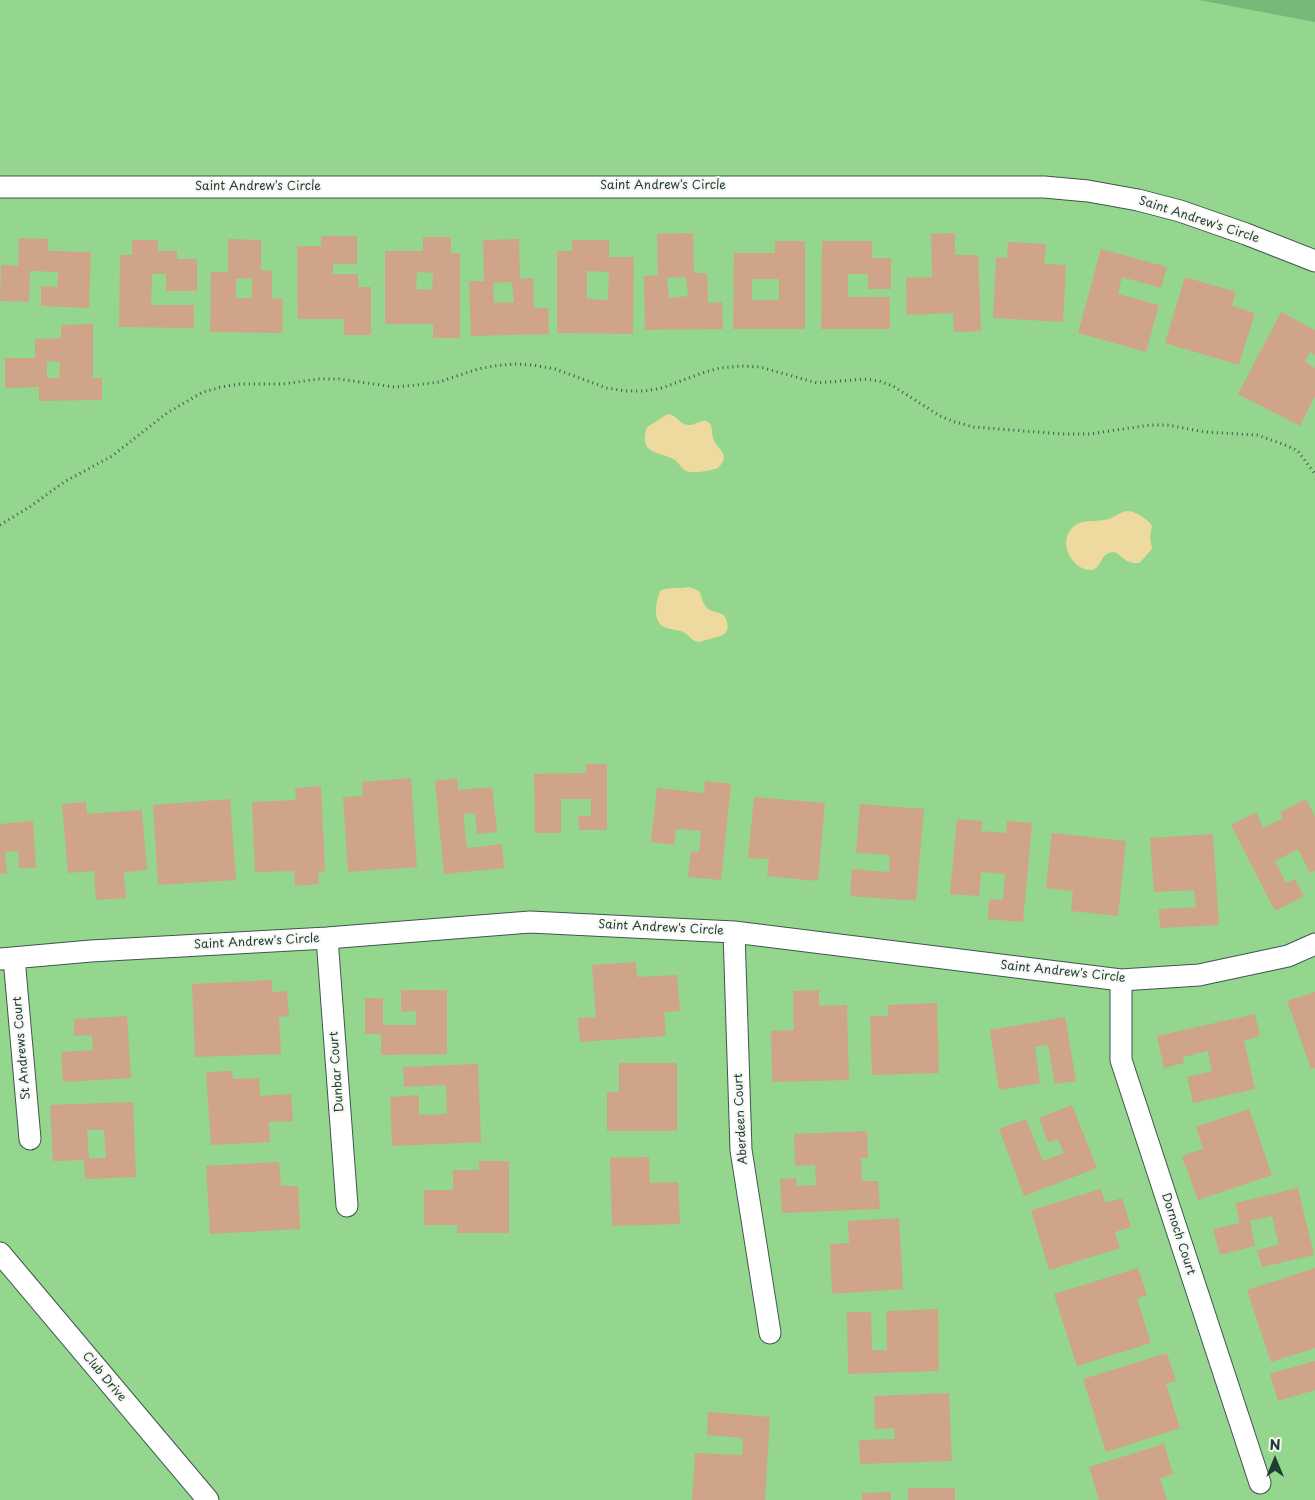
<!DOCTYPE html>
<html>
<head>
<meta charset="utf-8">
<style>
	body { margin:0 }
	#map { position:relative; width:1315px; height:1500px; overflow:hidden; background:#f0ebd7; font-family:"Playpen Sans",sans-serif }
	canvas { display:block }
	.north { position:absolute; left:1250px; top:1435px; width:50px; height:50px; -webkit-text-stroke:4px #f6f6f2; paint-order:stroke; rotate:0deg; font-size:14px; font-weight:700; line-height:20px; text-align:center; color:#1f3d34 }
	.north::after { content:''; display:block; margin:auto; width:18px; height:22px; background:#1f3d34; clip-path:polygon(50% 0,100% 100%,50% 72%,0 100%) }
</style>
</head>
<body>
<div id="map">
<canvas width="1315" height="1500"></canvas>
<div class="north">N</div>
</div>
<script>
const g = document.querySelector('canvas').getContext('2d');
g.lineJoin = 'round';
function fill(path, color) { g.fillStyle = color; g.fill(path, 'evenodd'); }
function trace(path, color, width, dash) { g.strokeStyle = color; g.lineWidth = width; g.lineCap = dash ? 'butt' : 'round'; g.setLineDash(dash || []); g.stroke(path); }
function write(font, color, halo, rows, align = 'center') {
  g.font = font + ' "Playpen Sans",sans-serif'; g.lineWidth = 4; g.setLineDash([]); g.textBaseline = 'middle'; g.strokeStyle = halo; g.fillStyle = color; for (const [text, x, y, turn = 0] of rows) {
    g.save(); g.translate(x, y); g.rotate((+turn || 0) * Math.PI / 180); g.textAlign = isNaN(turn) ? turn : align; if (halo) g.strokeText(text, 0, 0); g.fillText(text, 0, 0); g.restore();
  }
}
fill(new Path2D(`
	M0 0H1315V1500H0Z`), '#94d68d');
fill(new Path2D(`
	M1199 0H1315V22Z`), '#77b778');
fill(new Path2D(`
	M668 414C677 415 679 424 688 425 694 426 700 419 706 421 714 424 711 432 713 438 717 450 732 454 718 468 709 471 690 475 683 469 679 465 677 460 671 458 655 451 639 453 647 427Z
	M1126 511C1136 511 1146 518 1152 526L1150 537 1152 549 1144 558 1139 563H1133L1127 561 1115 552C1098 553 1105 564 1093 570 1072 572 1056 541 1074 526 1082 519 1095 522 1104 520 1112 519 1118 513 1126 511Z
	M689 587 699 591C702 596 702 603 707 608 713 614 722 610 726 619 732 635 721 636 710 639 705 640 701 643 695 641 690 639 688 634 683 632 677 629 670 630 664 627 652 620 656 602 660 591 665 587 680 589 689 587Z`), '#eeda9e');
fill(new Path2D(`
	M693 233 694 273H707L708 303 722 302 723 329 645 330 644 276 658 275 657 234ZM686 277 688 296 669 298 667 278Z
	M955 233V255H978L981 331 954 332 953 313 907 315 906 278 932 277 931 234Z
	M321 236H357V264H333V274H358V287H371V335H344V319H298L297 246H321Z
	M423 237H451V253H460V338H433V324H385V251H423ZM417 272 433 273 432 290 416 289Z
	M19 238 48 239V251L91 252 89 308 41 306V286L58 287V272L30 271 29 302 0 301 1 265 18 266Z
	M228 239 261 240V270L272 271V298L283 299 282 333 210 332 211 272H228ZM252 278V298H236V279Z
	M519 239 520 279 533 278 534 308H548L549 334 471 336 469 281H484L483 240ZM512 282 514 302 494 303 493 283Z
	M132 240H158V251H177V259H197V291H166V274H152L151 305H194V328L119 327 120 255H132Z
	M572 240H609V257H634L633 334 557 333V251H572ZM587 271 609 272 608 300 587 299Z
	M775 241H805V329H733L734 253H775ZM752 279H779V300H752Z
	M822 241H872V258H891V289H868V274H848V297H890V329H821Z
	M1008 242 1046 244 1044 264 1066 265 1063 322 993 318 996 257 1007 258Z
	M1101 249 1167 267 1161 288 1122 277 1118 294 1159 305 1146 352 1078 333Z
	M1185 277 1236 292 1232 306 1255 313 1239 365 1165 343Z
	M1281 312 1315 330V355L1310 352 1305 362 1315 368V396L1300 426 1238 394Z
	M93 324V378H102V400L39 401V387L5 388V358H35V339L61 338V325ZM47 361 60 362 59 378H47Z
	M586 764H607V830H579L578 816H591V799H561V833H535L534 774 586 773Z
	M411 778 417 867 348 872 343 797 363 796 362 782Z
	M457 778 458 790 492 787 497 832 477 834 475 813 463 814 467 848 502 844 504 868 444 874 435 781Z
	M705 781 731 784 721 880 688 877 691 851 699 852 701 831 676 829 674 845 651 842 657 788 704 793Z
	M321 786 325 871 318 872 319 884 295 886 294 871 255 872 252 802 296 800 295 788Z
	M754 797 825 803 818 881 767 876 769 859 748 858Z
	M230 799 236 880 158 885 153 805Z
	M1306 799 1315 817V871L1310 873 1298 849 1275 861 1286 883 1295 879 1304 896 1275 911 1231 825 1256 812 1263 828 1283 818 1280 812Z
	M86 802 87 814 142 810 147 870 124 872 126 898 96 900 94 871 68 873 62 804Z
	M860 804 924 809 916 901 850 896 852 869 889 872 890 855 856 853Z
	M957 819 982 821 981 831 1006 833 1007 821 1032 823 1023 922 988 919 989 899 1003 900 1005 874 981 872 979 896 950 894Z
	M33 821 36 868H19L18 851 5 852 7 874H0V824Z
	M1052 833 1126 841 1118 916 1071 911 1073 891 1046 888Z
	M1213 834 1219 925 1160 928 1159 909 1196 907 1194 890 1154 892 1150 838Z
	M636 962 637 977 677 975 680 1011 664 1012 666 1036 580 1042 578 1018 596 1017 592 965Z
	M272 980V992L287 991 289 1016 279 1017 281 1054 195 1057 192 984Z
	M401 990H447V1054L381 1055V1034H365V998H383V1025H416V1011L401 1012Z
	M819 990V1006L847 1005 849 1080 772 1082 771 1031 794 1030 793 991Z
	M1315 992V1068L1311 1069 1287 1001Z
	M937 1003 939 1073 872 1075 870 1016H888V1005Z
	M1255 1014 1260 1036 1244 1040 1255 1089 1193 1103 1187 1077 1212 1071 1208 1051 1183 1057 1184 1063 1164 1068 1157 1036Z
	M127 1016 131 1078 63 1082 61 1052 93 1050 92 1035 74 1036V1019Z
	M1065 1017 1076 1081 1055 1084 1048 1045 1035 1047 1040 1083 999 1090 990 1030Z
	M619 1063H677V1131H607V1092H619Z
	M478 1064 481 1142 392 1146 390 1097 419 1095V1115L447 1114 446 1085 404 1087 403 1067Z
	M232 1071 233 1079 259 1078 260 1096 291 1094 293 1121 269 1122 270 1142 211 1145 206 1072Z
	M133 1102 136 1177 85 1179 84 1160 53 1161 50 1105ZM87 1130H104L106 1158H89Z
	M1072 1105 1097 1168 1024 1196 999 1129 1026 1119 1043 1161 1064 1153 1058 1139 1048 1142 1039 1118Z
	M1249 1109 1272 1175 1198 1200 1182 1156 1203 1149 1196 1127Z
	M867 1131 868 1158H861L862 1181H878L880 1209 782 1213 780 1179 796 1178 797 1186 816 1185 815 1165 795 1166 794 1134Z
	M649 1157 650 1183 678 1182 680 1224 612 1226 610 1158Z
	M479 1161H509V1233H457V1225H424V1190H453V1170H479Z
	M279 1162 281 1186H298L300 1229 210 1234 206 1166Z
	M1298 1188 1314 1255 1262 1267 1257 1250 1279 1245 1272 1216 1250 1221 1255 1246 1220 1255 1213 1229 1240 1223 1235 1203Z
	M1101 1189 1105 1203 1122 1198 1131 1227 1115 1232 1120 1248 1049 1270 1031 1210Z
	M899 1218 903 1289 832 1294 830 1244 849 1243 848 1221Z
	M1138 1268 1147 1295 1137 1299 1151 1343 1077 1366 1054 1294Z
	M1315 1268V1348L1271 1362 1247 1290Z
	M938 1309 939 1371 848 1374 847 1312H871L872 1350H887L886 1311Z
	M1167 1353 1176 1381 1166 1384 1180 1428 1106 1452 1083 1379Z
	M1315 1361V1390L1278 1401 1270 1374Z
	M949 1393 952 1461 860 1464 859 1440 895 1439 894 1428 875 1429 874 1396Z
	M708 1412 770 1417 765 1500H692L695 1453 742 1455 743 1438 707 1435Z
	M1164 1444 1173 1474 1160 1478 1167 1500H1099L1089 1467Z
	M908 1488H955V1500H908Z
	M891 1492V1500H862V1493Z`), '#cfa489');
const minor = new Path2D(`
	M0 187H1044L1088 191 1138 200 1180 211 1246 234 1315 261
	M734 932 741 1150 770 1333
	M327 938 347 1206
	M14 958 30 1139
	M0 959 91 951 327 938 530 922 734 932 1121 980 1199 975 1288 956 1315 944
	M1121 980V1060L1260 1483
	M0 1253 208 1500`);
trace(minor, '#3e574c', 23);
trace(new Path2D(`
	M0 525 31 506 64 482 112 456 167 413 203 392 221 387 240 384H283L319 379H339L394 387 416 385 439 382 478 369 494 366 514 364 533 365 555 369 607 388 626 391H645L662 388 702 373 720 368 741 366 760 367 817 383 865 379 879 381 893 386 940 416 955 422 974 427 1062 434H1089L1150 425H1167L1205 432 1257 435 1288 446 1298 451 1315 474`), '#3e574c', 3, [1, 4]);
trace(minor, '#fff', 21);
write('12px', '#1f3d34', '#f6f6f2', [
	["Saint Andrew's Circle",663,186],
	["Saint Andrew's Circle",258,187],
	["Saint Andrew's Circle",1199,220,18],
	["Saint Andrew's Circle",661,928,3],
	["Saint Andrew's Circle",257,942,-3],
	["Saint Andrew's Circle",1063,972,6],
	["St Andrews Court",22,1048,-95],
	["Dunbar Court",337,1072,-94],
	["Aberdeen Court",741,1119,-93],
	["Dornoch Court",1178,1234,72],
	["Club Drive",104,1377,50]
]);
</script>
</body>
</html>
